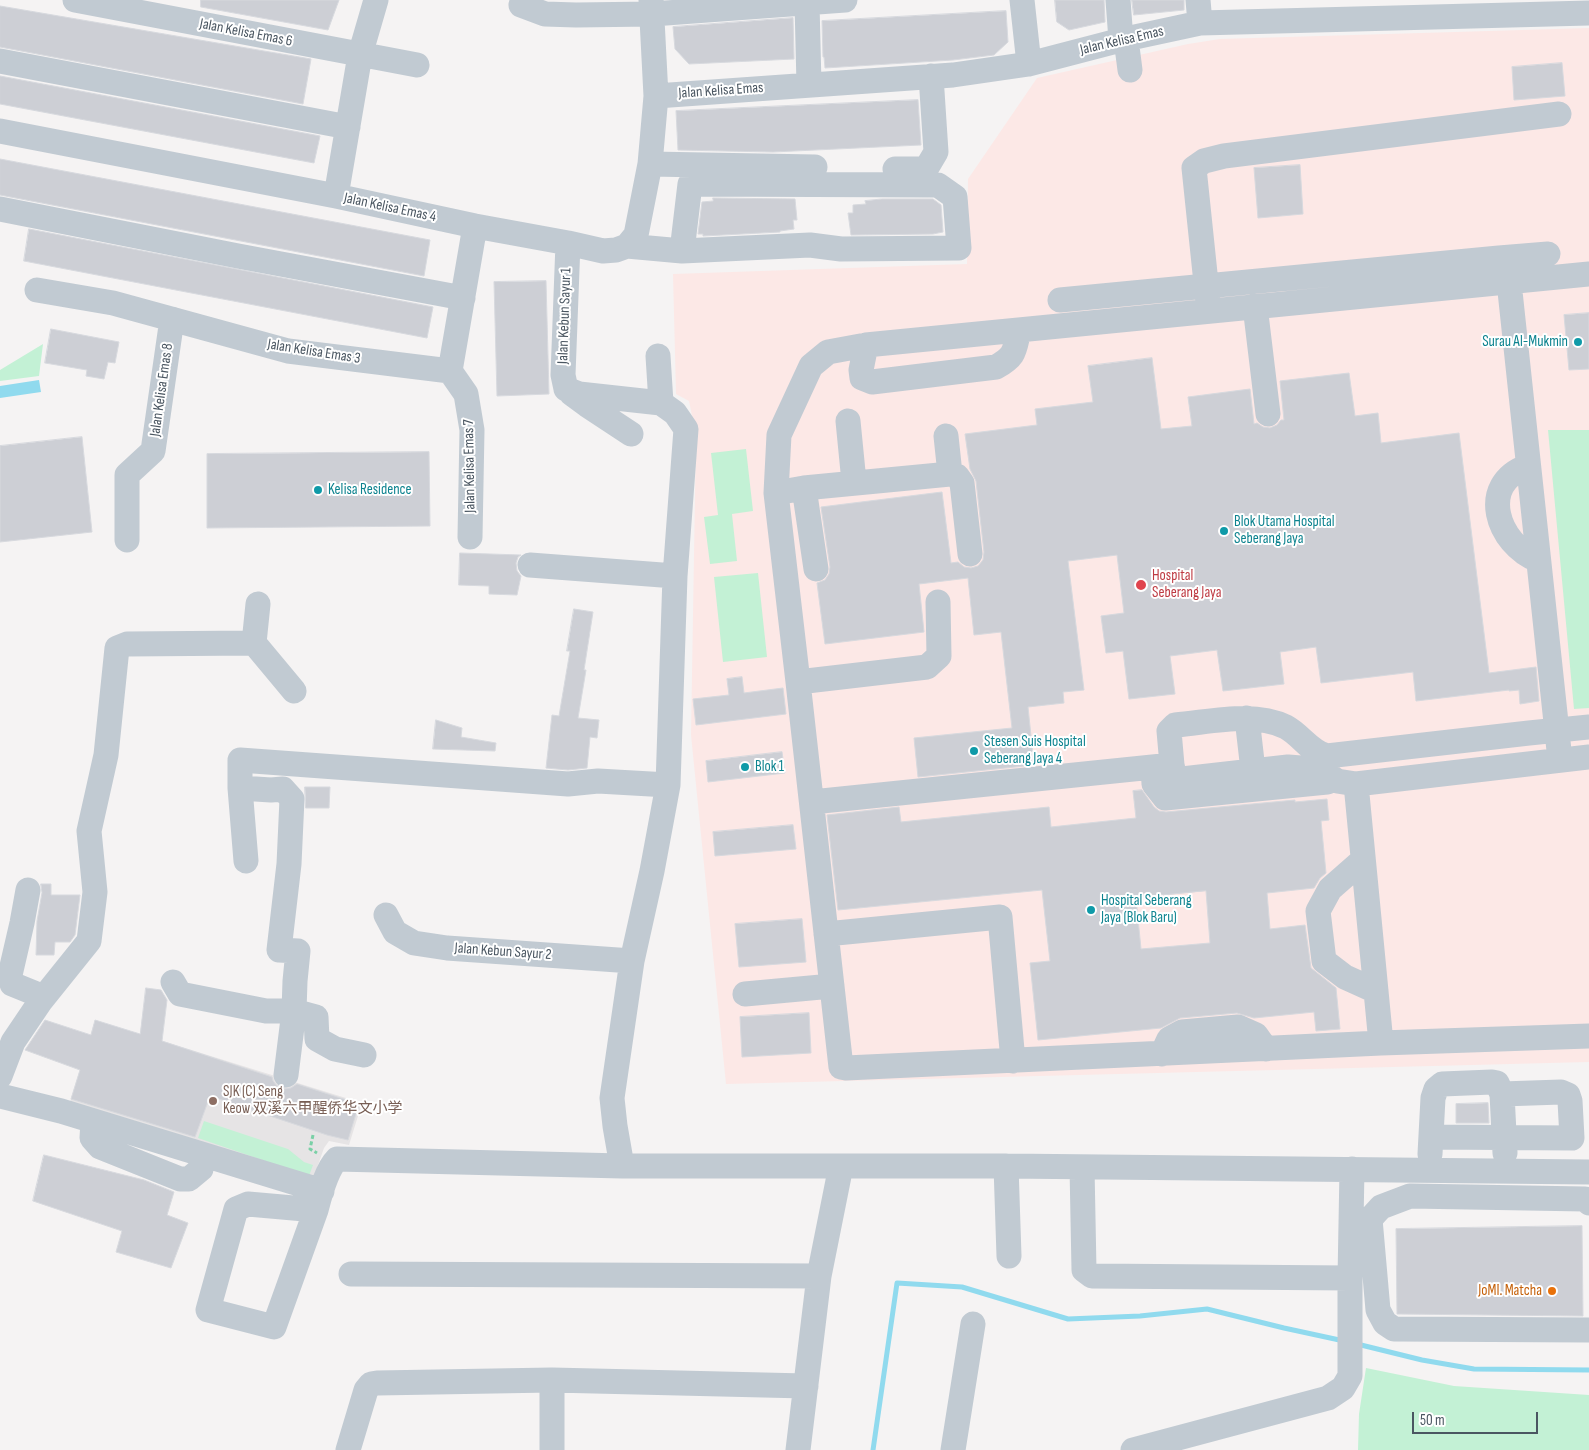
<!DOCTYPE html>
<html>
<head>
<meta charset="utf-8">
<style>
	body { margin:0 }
	#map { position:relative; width:1589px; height:1450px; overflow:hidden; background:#f5f3f3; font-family:"Sofia Sans Condensed",sans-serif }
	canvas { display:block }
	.scale { position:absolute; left:1412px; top:1412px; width:126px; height:22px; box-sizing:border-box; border:2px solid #4a5661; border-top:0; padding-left:6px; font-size:15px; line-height:18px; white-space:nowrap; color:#4a5661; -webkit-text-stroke:4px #fff; paint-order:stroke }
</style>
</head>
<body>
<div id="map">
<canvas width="1589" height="1450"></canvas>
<div class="scale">50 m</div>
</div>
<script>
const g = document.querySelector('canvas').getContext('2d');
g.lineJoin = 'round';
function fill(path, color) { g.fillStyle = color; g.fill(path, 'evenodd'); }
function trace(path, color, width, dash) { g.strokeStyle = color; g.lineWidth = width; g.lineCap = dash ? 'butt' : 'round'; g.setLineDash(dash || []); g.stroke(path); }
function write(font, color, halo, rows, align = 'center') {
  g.font = font + ' "Sofia Sans Condensed","Noto Sans SC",sans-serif'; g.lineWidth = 4; g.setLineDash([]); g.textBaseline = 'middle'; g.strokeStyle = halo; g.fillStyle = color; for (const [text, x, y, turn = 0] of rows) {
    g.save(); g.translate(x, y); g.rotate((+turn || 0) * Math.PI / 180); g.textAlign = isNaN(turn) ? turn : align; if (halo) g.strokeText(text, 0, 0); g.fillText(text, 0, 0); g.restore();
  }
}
fill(new Path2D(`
	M95 1020 362 1103 349 1145 329 1141 324 1148 312 1182 69 1105Z`), '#e6e4e5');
fill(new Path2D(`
	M1589 28V1062L726 1084 691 735 696 435 689 401 676 394 673 274 967 264 968 179 1037 78 1188 44 1220 39Z`), '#fce8e6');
fill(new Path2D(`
	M43 344 39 376 0 381V370Z
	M1548 430H1589V708L1574 709Z
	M746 449 753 511 732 514 737 561 710 564 704 517 718 515 711 453Z
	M758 573 767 657 723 662 714 577Z
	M204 1121 288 1149 304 1162 313 1165 309 1176 198 1138Z
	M1366 1368 1454 1386 1589 1395V1450H1358L1359 1414Z`), '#c3f1d5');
fill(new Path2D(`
	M39 380 41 392 0 398V386Z`), '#90daee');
trace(new Path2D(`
	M1357 1344 1422 1360 1474 1369 1589 1370
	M873 1450 897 1283 962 1287 1068 1319 1140 1316 1207 1309 1284 1328 1344 1341`), '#90daee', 5);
const building = new Path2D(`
	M201 0H339L328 30 201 7Z
	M1055 0H1104L1105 22 1069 30 1057 22Z
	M1132 0H1184V10L1134 15Z
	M0 6 311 59 303 104 0 47Z
	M1006 11 1008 42 994 55 953 60 825 68 824 57H823L822 21Z
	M793 18 794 59 689 64 675 49 673 27Z
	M1562 63 1565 96 1514 100 1512 67Z
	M0 76 320 136 314 163 0 104Z
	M918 100 921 145 773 152 678 150 676 111Z
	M0 159 430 240 424 276 0 195Z
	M1300 165 1303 214 1258 218 1254 168Z
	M713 198 795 199 797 220H793L794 229 780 231V232L703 236V234H698L702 202 713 201Z
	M882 199H933L941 205 943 232 933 234 851 235 848 213H853V205L866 204 865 201Z
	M29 229 433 307 427 338 24 261Z
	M546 281 549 394 497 396 494 282Z
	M1589 313V369L1569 370 1564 315Z
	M51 329 119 342 115 363 108 362 104 379 86 376 87 370 45 363Z
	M1152 358 1161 429 1192 426 1188 397 1250 389 1254 424 1257 423 1263 427 1270 428 1277 425 1281 420H1284L1280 381 1349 373 1355 416 1378 413 1381 443 1459 433 1489 673 1536 667 1539 701 1520 704 1519 690 1509 691V690L1416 701 1413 672 1321 683 1316 647 1280 652 1284 684 1223 691 1217 650 1170 656 1175 694 1129 699 1123 651 1106 653 1101 616 1124 613 1117 555 1068 561 1084 690 1063 692 1064 703 1028 707 1034 765 918 777 914 738 1012 728 1001 632 974 635 968 578 919 584 924 632 825 644 817 583 825 580 829 574 830 567 821 507 942 492 951 563 958 562 964 567 971 568 978 566 983 560 984 552 976 481 970 469 965 434 1037 425 1035 409 1093 402 1088 366Z
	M82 437 92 532 0 542V446Z
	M429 452 430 526 207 528V454Z
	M460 553 521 555 518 557 516 563 517 571 521 576 517 595 489 594V586L459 585Z
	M574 609 593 612 584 670H586L578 718 599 720 597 738 590 737 587 768 568 770 546 768 552 715 559 716 570 651H567Z
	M742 677 744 693 783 688 786 714 696 725 693 699 729 695 727 679Z
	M436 720 462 728 461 737 496 743 495 751 433 749Z
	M782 752 785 773 708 782 706 761Z
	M305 787H330L329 808H306Z
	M1142 790 1154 807 1159 811 1166 812 1295 800V802L1327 799 1329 820 1321 821 1326 873 1320 878 1314 888 1267 893 1270 929 1305 925 1311 968 1336 988 1340 1029 1316 1031 1314 1012 1254 1018 1237 1013 1180 1018 1161 1028 1038 1040 1030 963 1050 961 1042 890 838 910 827 815 899 807 901 822 1049 807 1051 827 1136 818 1133 791ZM1206 891 1210 943 1141 949 1136 898Z
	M793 825 796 849 715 856 713 832Z
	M41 884H51V895H80L75 935 70 942H55L54 955H36L37 921 42 893Z
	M802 919 806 962 739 967 735 924Z
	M146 988 161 990 167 1000 162 1041 272 1077 273 1081 277 1086 284 1089 291 1088 297 1084 359 1104 348 1140 327 1135 210 1096 195 1137 71 1099 80 1070 25 1050 45 1020 91 1035 95 1020 140 1034Z
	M809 1013 811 1053 742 1057 740 1017Z
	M1488 1103 1489 1123H1456V1104Z
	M44 1155 144 1180 174 1192 167 1215 188 1223 171 1268 116 1252 122 1231 33 1201Z
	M1582 1226 1583 1316 1397 1314 1396 1229Z`);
fill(building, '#cdcfd5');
trace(building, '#d7d9de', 1);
trace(new Path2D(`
	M313 1135 310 1149 317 1153`), '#7ad0a6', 3, [4, 2.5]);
trace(new Path2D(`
	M75 0 417 65
	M1022 0 1029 64
	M1118 0 1121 40
	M1198 0 1200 23
	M807 3 809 85
	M521 5 545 14 576 15 652 14 845 0
	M1126 39 1130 70
	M0 61 348 127
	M656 96 953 75 1029 64 1121 40 1200 23 1589 13
	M0 131 336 196 475 226 568 243 603 251 616 250 627 246 636 235 650 164 656 96 651 0
	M650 164 815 167
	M895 169H926L936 152 931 76
	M336 196 360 55 376 0
	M0 209 238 256 463 298
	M627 246 682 251 810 245 841 249 959 248 955 197 938 185 690 184 682 251
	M1499 258 1548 254
	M1589 274 866 345 828 352 811 366 779 435 776 493 798 682 841 1067 846 1068 1381 1043 1589 1036
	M37 290 113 303 288 351 450 371
	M1060 300 1499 258 1509 282 1560 760
	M1208 302 1194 168 1204 161 1224 156 1559 114
	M1255 306 1268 414
	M866 345 861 370 862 378 872 382 996 367C1016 356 1014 351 1019 330
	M658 356 661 403
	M450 371 466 394 472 430 470 537
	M450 371 475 226
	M566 389 579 394 661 403 675 413 686 429 675 576 668 785 652 871 632 961 612 1098 615 1126 622 1166
	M566 389 563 375 568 243
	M572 394 587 405 631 434
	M848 421 854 482
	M946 436 950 474
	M1528 466C1477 484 1497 544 1538 560
	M804 488 816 569
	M776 493 804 488 950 474 957 476 962 483 970 554
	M127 540V475L153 451 172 319
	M530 565 675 576
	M254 643 258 604
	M798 682 927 667 939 656 938 602
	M1247 718 1253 770
	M1589 727 1529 733 1327 756C1310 752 1301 735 1286 727 1253 711 1211 722 1175 725L1169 731 1172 765 1174 774 1182 779 1288 767 1314 769 1327 774 1337 781 1356 784 1589 757
	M1153 767 1154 784 1165 798 1327 782
	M1356 784 1381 1043
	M240 788 271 790 283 789 292 799 289 864 279 950 298 951 295 981 294 1011 286 1075
	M812 802 1172 765
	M1363 860 1330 889 1318 911 1324 961 1345 977 1376 991
	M246 861 240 788V760L568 784 598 781 668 785
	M28 890 22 923 10 975 12 984 44 997
	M386 915 395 932 414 943 447 948 632 961
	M826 934 1000 917 1013 1061
	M173 982 180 994 266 1011H294L316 1017 317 1039 335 1049 364 1055
	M745 994 832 986
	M1162 1054 1169 1039 1182 1032 1238 1027 1256 1035 1266 1049
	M0 1076 13 1042 40 1002 89 941 95 892 89 831 106 755 117 648 127 644 254 643 294 691
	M0 1096 61 1111 322 1191
	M93 1121 92 1138 100 1147 180 1179H189L201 1169
	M1431 1137 1572 1138 1570 1101 1568 1095 1561 1092 1502 1094
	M1430 1154 1433 1098 1436 1089 1442 1084 1492 1082 1497 1083 1502 1094 1505 1153
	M1006 1166 1009 1256
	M1082 1167 1084 1270 1092 1276 1350 1278
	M1589 1203 1585 1199 1410 1196 1381 1207 1370 1219 1378 1310 1385 1323 1394 1329 1589 1330
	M316 1210 248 1204 236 1209 208 1310 274 1327 316 1210C320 1195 326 1170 337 1159L622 1166H1006L1589 1172
	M351 1274 819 1276
	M348 1450 366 1390 371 1384 377 1383 552 1380 806 1386
	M552 1450V1380
	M798 1450 819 1276 841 1166
	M953 1450 973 1324
	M1133 1450 1328 1398 1343 1388 1350 1376V1278L1352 1169`), '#c1cad2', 25);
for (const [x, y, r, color] of [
	[1578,342,5,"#0f9aa8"],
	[318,490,5,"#0f9aa8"],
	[1224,531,5,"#0f9aa8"],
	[1141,585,6,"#e0444e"],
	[974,751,5,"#0f9aa8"],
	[745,767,5,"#0f9aa8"],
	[1091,910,5,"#0f9aa8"],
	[213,1101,5,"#8d6e63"],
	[1552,1291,5,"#e8710a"]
]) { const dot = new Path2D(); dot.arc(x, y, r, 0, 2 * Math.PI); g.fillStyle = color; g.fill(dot); trace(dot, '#fff', 2); }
write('15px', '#4a5661', '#fff', [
	["Jalan Kelisa Emas 6",246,33,11],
	["Jalan Kelisa Emas",1122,41,-13],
	["Jalan Kelisa Emas",721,91,-4],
	["Jalan Kelisa Emas 4",390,208,12],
	["Jalan Kebun Sayur 1",565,316,-88],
	["Jalan Kelisa Emas 3",314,352,9],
	["Jalan Kelisa Emas 8",162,390,-82],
	["Jalan Kelisa Emas 7",470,466,-91],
	["Jalan Kebun Sayur 2",503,952,4]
]);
write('15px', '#0d838f', '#fff', [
	["Surau Al-Mukmin",1568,342,"right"],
	["Kelisa Residence",328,490],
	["Blok Utama Hospital",1234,522],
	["Seberang Jaya",1234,539],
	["Stesen Suis Hospital",984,742],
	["Seberang Jaya 4",984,759],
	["Blok 1",755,767],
	["Hospital Seberang",1101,901],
	["Jaya (Blok Baru)",1101,918]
], 'left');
write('15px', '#be3a42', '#fff', [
	["Hospital",1152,576],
	["Seberang Jaya",1152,593]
], 'left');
write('15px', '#785e54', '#fff', [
	["SJK (C) Seng",223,1092],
	["Keow 双溪六甲醒侨华文小学",223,1109]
], 'left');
write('15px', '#c56008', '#fff', [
	["JoMI. Matcha",1542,1291]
], 'right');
</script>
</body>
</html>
